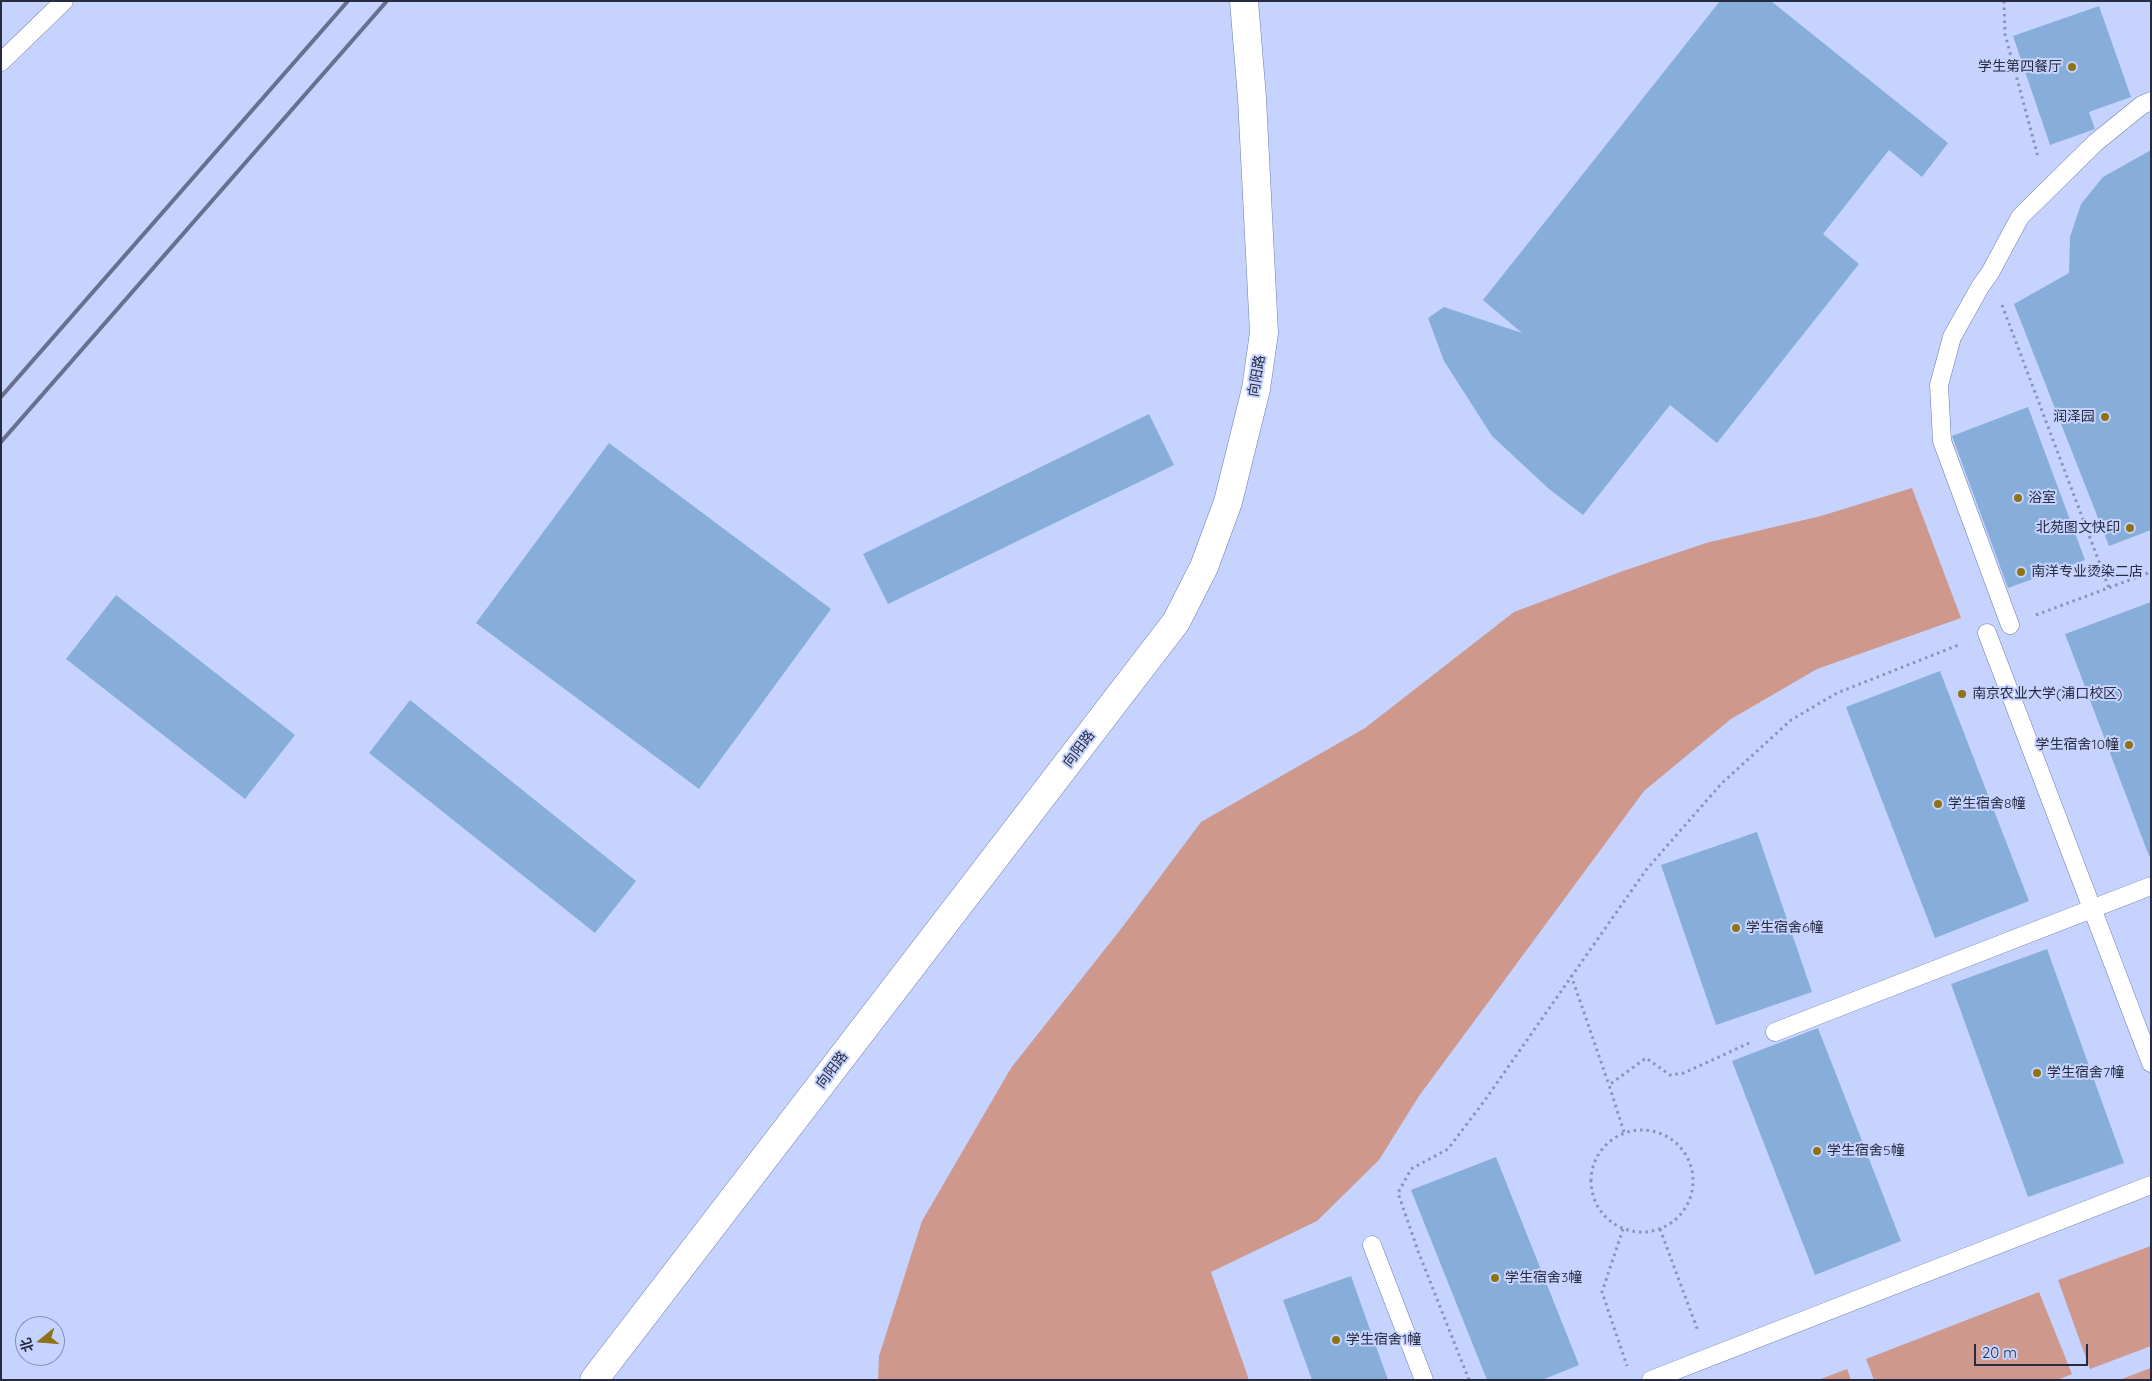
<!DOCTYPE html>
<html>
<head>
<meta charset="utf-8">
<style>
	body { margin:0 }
	#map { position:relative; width:2152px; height:1381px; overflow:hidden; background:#c6d3fe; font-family:Quicksand,"Noto Sans SC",sans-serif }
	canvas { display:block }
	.frame { position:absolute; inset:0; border:2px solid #262b40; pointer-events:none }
	.north { position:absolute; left:15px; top:1316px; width:50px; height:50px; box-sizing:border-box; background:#c6d3fe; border:1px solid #8690b2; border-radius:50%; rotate:253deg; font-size:14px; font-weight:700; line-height:20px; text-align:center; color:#262b40 }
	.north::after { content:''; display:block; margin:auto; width:18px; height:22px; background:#8d7216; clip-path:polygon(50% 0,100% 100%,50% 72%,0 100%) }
	.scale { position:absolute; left:1974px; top:1344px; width:114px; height:22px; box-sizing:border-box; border:2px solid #262b40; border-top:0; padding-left:6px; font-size:15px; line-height:18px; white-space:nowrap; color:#262b40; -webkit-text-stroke:4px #c6d3fe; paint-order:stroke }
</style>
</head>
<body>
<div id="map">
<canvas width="2152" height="1381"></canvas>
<div class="frame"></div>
<div class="north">北</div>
<div class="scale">20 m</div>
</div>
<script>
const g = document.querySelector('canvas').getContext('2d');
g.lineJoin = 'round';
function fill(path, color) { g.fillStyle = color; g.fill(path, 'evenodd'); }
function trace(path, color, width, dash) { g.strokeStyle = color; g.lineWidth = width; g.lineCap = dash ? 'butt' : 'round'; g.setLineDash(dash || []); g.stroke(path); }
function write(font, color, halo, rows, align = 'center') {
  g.font = font + ' Quicksand,"Noto Sans SC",sans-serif'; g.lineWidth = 4; g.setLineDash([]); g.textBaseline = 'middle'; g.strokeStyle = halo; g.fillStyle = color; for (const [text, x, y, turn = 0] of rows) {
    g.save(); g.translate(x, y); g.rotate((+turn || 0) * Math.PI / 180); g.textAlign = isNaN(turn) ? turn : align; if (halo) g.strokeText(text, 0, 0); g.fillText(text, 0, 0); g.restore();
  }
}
fill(new Path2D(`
	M1912 488 1961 618 1817 669 1731 719 1644 791 1419 1096 1379 1160 1317 1221 1211 1272 1249 1380H878L879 1356 922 1221 1011 1068 1124 925 1201 822 1365 728 1514 612 1623 571 1706 543 1821 516Z
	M2151 1246V1346L2090 1369 2058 1280Z
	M2039 1292 2072 1374 2057 1380H1874L1866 1359Z
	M2151 1368V1380H2119Z
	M1847 1369 1851 1380H1818Z`), '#ce988d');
fill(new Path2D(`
	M1720 1H1771L1948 143 1922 177 1889 150 1823 234 1859 264 1717 443 1670 405 1583 515 1549 489 1492 436 1444 361 1428 318 1444 307 1522 333 1483 300Z
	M2099 6 2131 97 2089 112 2095 129 2050 145 2013 36Z
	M2151 150V530L2109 546 2014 304 2069 273 2070 237 2081 204 2103 177Z
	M2028 407 2085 560 2008 588 1952 436Z
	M1149 414 1174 465 888 604 863 554Z
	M609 443 831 609 699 789 476 623Z
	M116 595 295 735 245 799 66 659Z
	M2151 602V856H2149L2065 634Z
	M1940 671 2029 901 1935 938 1846 707Z
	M410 700 636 881 595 933 369 753Z
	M1757 832 1812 992 1716 1025 1661 865Z
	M2047 949 2124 1163 2028 1197 1951 984Z
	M1818 1028 1901 1241 1815 1275 1732 1061Z
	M1496 1157 1579 1365 1542 1380H1487L1411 1190Z
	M1351 1276 1388 1380H1312L1283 1300Z`), '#87aeda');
const lane = new Path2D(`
	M1 62 64 1
	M2010 625 1942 441 1939 385 1952 337 1980 287 1990 273 2020 217 2095 143 2142 105 2151 101
	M1987 633 2151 1063
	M1775 1032 2151 886
	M1372 1245 1424 1380
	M1651 1380 2151 1185`);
const street = new Path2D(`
	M594 1380 1176 622 1204 567 1228 502 1256 389 1264 333 1252 98 1244 1`);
trace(lane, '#6e7cad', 19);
trace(street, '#6e7cad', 29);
trace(new Path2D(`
	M2004 1 2005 34 2038 157
	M2002 305 2109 588
	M2036 615 2151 572
	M1571 975 1609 1085
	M1591 1181a51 51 0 1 1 102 0a51 51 0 1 1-102 0Z
	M1624 1132 1609 1085 1646 1058 1670 1075 1684 1073 1749 1043
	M1623 1229 1602 1292 1627 1366
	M1660 1229 1698 1331
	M1469 1380 1418 1251 1398 1193 1411 1169 1448 1149 1485 1100 1646 870 1721 784 1791 720 1837 693 1961 644`), '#8993b6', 3, [2.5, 4]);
trace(lane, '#fff', 18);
trace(street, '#fff', 28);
trace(new Path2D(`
	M1 397 348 1
	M1 442 387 1`), '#67708e', 4);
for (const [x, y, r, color] of [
	[2072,67,5,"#8d7216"],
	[2105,417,5,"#8d7216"],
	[2018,498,5,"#8d7216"],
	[2130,528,5,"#8d7216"],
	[2021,572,5,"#8d7216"],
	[1962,694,5,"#8d7216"],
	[2129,745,5,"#8d7216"],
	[1938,804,5,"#8d7216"],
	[1736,928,5,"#8d7216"],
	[2037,1073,5,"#8d7216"],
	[1817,1151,5,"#8d7216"],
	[1495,1278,5,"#8d7216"],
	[1336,1340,5,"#8d7216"]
]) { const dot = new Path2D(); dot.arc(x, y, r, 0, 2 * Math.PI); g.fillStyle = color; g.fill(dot); trace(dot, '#c6d3fe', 2); }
write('14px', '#262b40', '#c6d3fe', [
	["学生第四餐厅",2062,67,"right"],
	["润泽园",2095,417,"right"],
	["浴室",2028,498],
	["北苑图文快印",2120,528,"right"],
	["南洋专业烫染二店",2031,572],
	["南京农业大学(浦口校区)",1972,694],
	["学生宿舍10幢",2119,745,"right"],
	["学生宿舍8幢",1948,804],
	["学生宿舍6幢",1746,928],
	["学生宿舍7幢",2047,1073],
	["学生宿舍5幢",1827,1151],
	["学生宿舍3幢",1505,1278],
	["学生宿舍1幢",1346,1340]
], 'left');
write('14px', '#262b40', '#c6d3fe', [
	["向阳路",1257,376,-80],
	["向阳路",1079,749,-52],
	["向阳路",832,1070,-52]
]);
</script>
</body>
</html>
